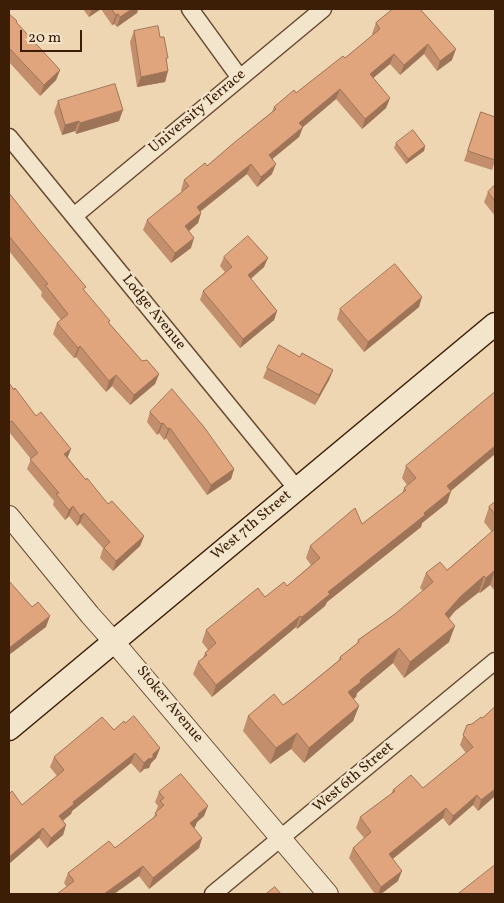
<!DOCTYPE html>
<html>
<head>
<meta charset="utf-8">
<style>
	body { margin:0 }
	#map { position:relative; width:504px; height:903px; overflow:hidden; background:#edd6b1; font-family:Vollkorn,serif }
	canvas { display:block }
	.frame { position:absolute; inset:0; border:10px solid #3c1d06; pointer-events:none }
	.scale { position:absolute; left:20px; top:30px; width:62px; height:22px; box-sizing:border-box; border:2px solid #3c1d06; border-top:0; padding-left:6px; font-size:15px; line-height:18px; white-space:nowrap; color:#3c1d06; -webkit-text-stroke:4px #f3e4cc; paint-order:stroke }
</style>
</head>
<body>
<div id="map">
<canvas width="504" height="903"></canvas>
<div class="frame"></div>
<div class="scale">20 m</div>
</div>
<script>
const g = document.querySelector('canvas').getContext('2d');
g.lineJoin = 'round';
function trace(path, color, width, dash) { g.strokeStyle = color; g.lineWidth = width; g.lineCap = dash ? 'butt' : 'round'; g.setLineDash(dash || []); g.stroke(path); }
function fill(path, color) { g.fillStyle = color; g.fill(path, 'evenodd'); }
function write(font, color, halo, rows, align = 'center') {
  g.font = font + ' Vollkorn,serif'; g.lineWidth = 4.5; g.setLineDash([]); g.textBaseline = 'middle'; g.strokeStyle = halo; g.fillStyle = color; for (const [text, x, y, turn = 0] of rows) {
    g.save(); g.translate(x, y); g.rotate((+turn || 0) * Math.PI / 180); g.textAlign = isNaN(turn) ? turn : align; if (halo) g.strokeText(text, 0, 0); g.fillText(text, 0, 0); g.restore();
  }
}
const minor = new Path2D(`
	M190 9 240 78
	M9 137 297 489
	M74 216 323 9
	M213 894 495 661`);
const tertiary = new Path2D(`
	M9 516 90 615 114 642 328 894`);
const secondary = new Path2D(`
	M9 729 495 324`);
trace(minor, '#684b31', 19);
trace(tertiary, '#684b31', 22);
trace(secondary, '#3c1d06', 25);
trace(minor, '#f3e4cc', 16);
trace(tertiary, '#f3e4cc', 20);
trace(secondary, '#f3e4cc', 22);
fill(new Path2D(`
	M83 9H138L137 13 117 27 114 24 112 25 101 9 89 17Z
	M393 9 452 60 437 71 424 54 400 75 390 64 373 78 390 98 386 108 362 129 336 99 303 127 299 137 272 159V174L257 187 247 174 200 212 201 213 198 223 189 231 191 248 171 263 143 230 147 220 182 192 181 190 184 180 207 166 235 142 272 112 274 107 296 93 345 58 373 35 372 34 376 23Z
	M9 14 17 21 16 23 60 70 56 80 40 96 9 62Z
	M134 31 160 37 168 71 165 82 137 87 130 42Z
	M58 101 119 121 76 134 75 131 62 135 54 112Z
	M481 112 495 117V161L492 170 464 161Z
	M396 143 425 146 424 151 406 164 394 148Z
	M495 185V216L484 202 488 192Z
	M9 193 109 323 142 361 159 374 155 384 130 405 112 386 106 392 76 357 74 358 53 334 57 323 61 320 41 296 42 292 9 251Z
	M224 257 264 267 251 279 277 311 274 320 240 348 200 300 203 291 225 272 220 266Z
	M419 307 364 352 337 319 340 309Z
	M300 357 333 370 329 380 315 405 263 378 267 368Z
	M9 383 86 480 108 504 144 536 140 546 113 571 100 558 103 548 80 523 77 526 69 516 65 520 53 505 54 501 27 469 31 459 9 432Z
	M495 392V454L451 491 447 503 422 523 421 527 327 602 325 606 297 629 296 627 212 697 193 674 198 662 203 658 205 653 208 650 202 642 206 630 287 586 311 565 306 558 310 546 362 524 402 494 404 488 407 485 402 478 406 466Z
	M150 412 234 469 231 479 207 495 166 438 164 440 159 433 157 435 147 422Z
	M495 502V591L490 585 480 593 479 592 455 611 449 619V642L404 678 393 663 357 693 356 697 353 699 359 706 353 721 304 763 291 749 270 764 243 731 248 716 283 705 293 698 339 660 340 657 357 644 358 640 395 614 423 591 420 588 426 573 447 570 492 532 484 522 489 507Z
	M495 707V796L478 811 473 805 449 826 443 818 393 859 398 881 381 894H375L349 858 353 848 364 838 356 828 360 817 391 794 393 790 423 788 466 753 460 745 467 725 472 724 482 718Z
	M125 723 160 748 156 758 151 763 149 768 144 769 140 773 131 763 72 811 71 814 63 821 66 825 63 835 47 848 39 838 22 805 57 776 50 767 54 757 114 730Z
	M159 792 204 816 197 822 195 827 194 828 202 838 199 848 149 889 139 876 114 894H57L67 887 64 883 68 873 115 848 153 819 158 806 155 802Z`), '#c28e6c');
fill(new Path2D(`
	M92 9H101L89 17Z
	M132 9H138L137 13 117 27 120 17Z
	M118 14 114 24 112 25 116 15Z
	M428 44 424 54 400 75 404 65Z
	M456 49 452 60 437 71 440 61Z
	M394 54 390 64 366 84 370 74Z
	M60 70 56 80 40 96 44 85Z
	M168 71 165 82 137 87 141 77Z
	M340 89 336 99 303 127 299 137 265 165 269 155 299 123Z
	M390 98 386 108 362 129 365 119Z
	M123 110 119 121 76 134 80 123Z
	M79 121 75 131 62 135 65 125Z
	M425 146 424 151 406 164 408 159Z
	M251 164 247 174 193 217 197 207Z
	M276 164 272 174 257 187 261 177Z
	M201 213 198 223 182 237 185 226Z
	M194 238 191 248 171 263 175 253Z
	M268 258 264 267 244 284 248 275Z
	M422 297 419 307 364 352 368 342Z
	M277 311 274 320 240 348 243 339Z
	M80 346 76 357 74 358 78 348Z
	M333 370 329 380 315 405 319 395Z
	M159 374 155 384 130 405 134 395Z
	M116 375 112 386 106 392 109 381Z
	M163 423 159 433 157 435 161 424Z
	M170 428 166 438 164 440 168 429Z
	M495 446V454L442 498 447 486Z
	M71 449 67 459 64 454Z
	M234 469 231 479 207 495 211 485Z
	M451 491 447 503 422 523 421 527 327 602 325 606 297 629 302 617 328 592Z
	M73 506 69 516 65 520 69 510Z
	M84 513 80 523 77 526 80 516Z
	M144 536 140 546 113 571 116 561Z
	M495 570 490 585 480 593 486 578Z
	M484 576 479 592 455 611 439 629 445 614 461 596Z
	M50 616 46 627 9 655V648Z
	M300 616 296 627 212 697 216 685Z
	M455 626 449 642 404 678 410 662Z
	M399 648 393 663 357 693 356 697 342 708 348 692 360 680Z
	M359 706 353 721 304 763 309 748Z
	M297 733 291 749 270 764 276 748Z
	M160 748 156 758 151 763 149 768 144 769 140 773 144 763Z
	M135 753 131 763 72 811 71 814 55 826 59 816 73 802Z
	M495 789V796L478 811 481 800Z
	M477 795 473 805 449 826 453 816Z
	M208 806 204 816 197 822 195 827 187 834 190 823 198 814Z
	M446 808 443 818 386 864 389 854Z
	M66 825 63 835 47 848 51 838Z
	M43 828 39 838 9 864V857Z
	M202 838 199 848 149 889 153 878Z
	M143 866 139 876 114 894H104Z
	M402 871 398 881 381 894H378L381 887Z`), '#9e7458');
const building = new Path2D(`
	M112 9H132L120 17 118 14 116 15Z
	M393 9H420L456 49 440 61 428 44 404 65 394 54 370 74 390 98 365 119 340 89 299 123 303 127 269 155 276 164 261 177 251 164 197 207 201 213 185 226 194 238 175 253 147 220 189 186 184 180 205 163 207 166 235 142 276 109 274 107 294 90 296 93 343 56 345 58 380 29 376 23Z
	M9 14 17 21 16 22 60 70 44 85 9 48Z
	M158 26 160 37H164L168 58H166L168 71 141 77 134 31Z
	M115 84 123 110 80 123 79 121 65 125 58 101Z
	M481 112 495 117V160L468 151Z
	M413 130 425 146 408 159 396 143Z
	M495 185V201L488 192Z
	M9 193 39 231 86 287 83 289 110 321 108 322 142 361 147 360 159 374 134 395 116 375 109 381 80 346 78 348 57 323 68 314 45 285 48 284 9 236Z
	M248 236 268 258 248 275 277 311 243 339 203 291 232 267 224 257Z
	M395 264 422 297 368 342 340 309Z
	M279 345 300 357 302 353 333 370 319 395 267 368Z
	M9 383 14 390 15 388 36 416 41 412 71 449 64 454 86 480 87 478 108 504 112 501 144 536 116 561 104 548 110 542 84 513 80 516 73 506 69 510 56 494 59 493 30 459 38 453 12 421 9 423Z
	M172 389 204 427 234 469 211 485 170 428 168 429 163 423 161 424 150 412Z
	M495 392V446L447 486 451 491 424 513 425 515 328 592 330 594 302 617 300 616 216 685 198 662 207 655 205 653 216 643 206 630 258 588 265 597 284 582 287 586 320 558 310 546 355 508 362 524 406 490 404 488 416 478 406 466Z
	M495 502V514L489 507Z
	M495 529V570L486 578 484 576 461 596 445 614 455 626 410 662 399 648 360 680 361 682 348 692 359 706 309 748 297 733 276 748 248 716 274 694 283 705 293 698 341 659 340 657 359 642 358 640 395 614 433 582 426 573 440 562 447 570Z
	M9 581 32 607 38 602 50 616 9 648Z
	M495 707V789L481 800 477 795 453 816 446 808 389 854 402 871 381 887 353 848 371 832 360 817 395 791 393 790 411 775 423 788 473 747 463 735 467 725 472 724 481 717 482 718Z
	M134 716 160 748 153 754V758L148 759 144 763 135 753 73 802 74 804 59 816 66 825 51 838 43 828 9 857V794L12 791 22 805 64 770 54 757 102 717 114 730 124 721 125 723Z
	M181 774 208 806 198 814 199 816 190 823 202 838 153 878 143 866 104 894H57L74 881 68 873 109 841 115 848 157 815 155 813 164 805 160 801 164 798 159 792Z
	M495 865V894H458Z
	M275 887 281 894H266Z`);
fill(building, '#e1a57d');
trace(building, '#9e7458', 1);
write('15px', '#3c1d06', '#f3e4cc', [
	["University Terrace",198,112,-40],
	["Lodge Avenue",153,313,51],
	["West 7th Street",252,526,-40],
	["Stoker Avenue",169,705,50],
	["West 6th Street",354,778,-40]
]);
</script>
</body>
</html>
